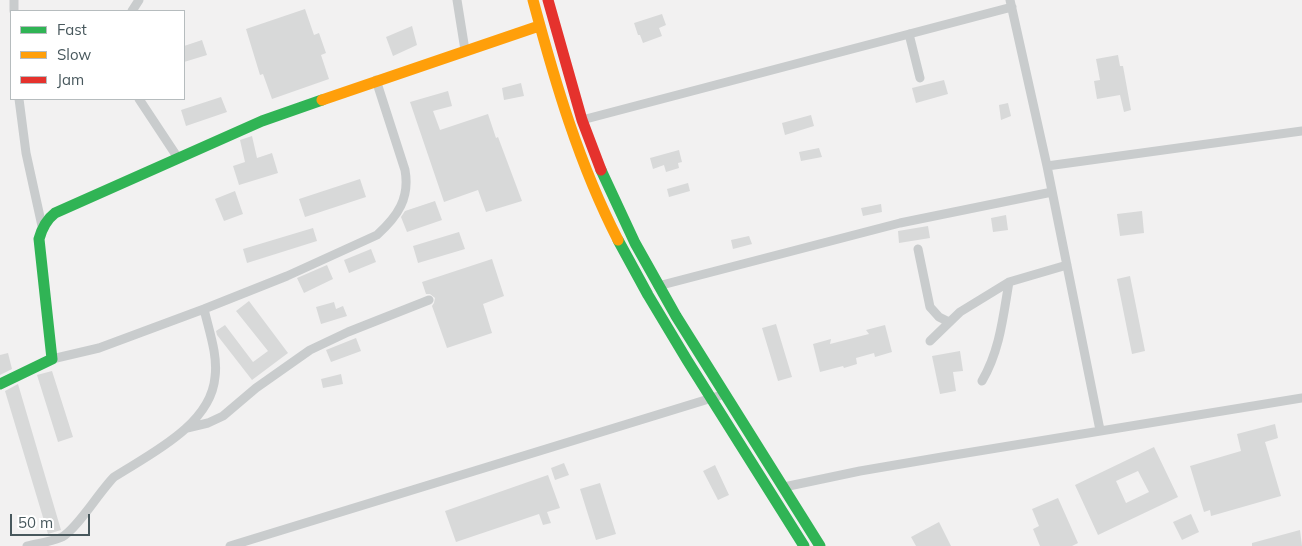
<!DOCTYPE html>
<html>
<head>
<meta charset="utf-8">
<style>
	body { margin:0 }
	#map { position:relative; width:1302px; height:546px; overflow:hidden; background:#f2f1f1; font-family:Mulish,sans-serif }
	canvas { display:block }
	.legend { position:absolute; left:10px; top:10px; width:175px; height:90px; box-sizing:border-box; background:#fff; border:1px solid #b6bcbe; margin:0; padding:6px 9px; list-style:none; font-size:15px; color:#48585d }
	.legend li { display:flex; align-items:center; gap:10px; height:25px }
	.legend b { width:25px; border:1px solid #b6bcbe }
	.scale { position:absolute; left:10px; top:514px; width:80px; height:22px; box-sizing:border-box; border:2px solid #48585d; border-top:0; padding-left:6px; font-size:15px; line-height:18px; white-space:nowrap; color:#48585d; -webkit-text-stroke:4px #fff; paint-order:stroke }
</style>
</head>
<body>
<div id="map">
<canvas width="1302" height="546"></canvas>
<ul class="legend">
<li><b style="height:6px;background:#30b455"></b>Fast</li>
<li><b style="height:6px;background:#ff9f0a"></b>Slow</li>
<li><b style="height:6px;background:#e5322d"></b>Jam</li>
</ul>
<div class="scale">50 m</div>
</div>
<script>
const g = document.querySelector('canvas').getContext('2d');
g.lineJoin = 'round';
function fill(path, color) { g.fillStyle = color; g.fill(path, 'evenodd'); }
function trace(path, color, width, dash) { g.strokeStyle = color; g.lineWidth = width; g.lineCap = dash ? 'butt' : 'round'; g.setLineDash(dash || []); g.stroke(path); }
fill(new Path2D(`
	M305 9 314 35 319 33 326 53 321 55 329 79 272 99 263 74 260 75 246 29Z
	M662 14 666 25 659 28 662 36 643 43 640 35H638L634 23Z
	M412 26 417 45 393 56 386 37Z
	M202 40 207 55 184 62V46Z
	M1118 55 1120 66H1123L1131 110 1124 112 1120 95 1097 99 1094 81 1100 80 1096 59Z
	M944 80 948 94 916 103 912 88Z
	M521 83 524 96 504 100 502 88Z
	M448 91 452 106 433 111 440 130 488 114 496 138 498 137 522 201 486 212 478 190 444 202 410 102Z
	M221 97 227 112 186 126 181 110Z
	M1008 103 1011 116 1001 120 999 105Z
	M811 115 814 126 785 135 782 123Z
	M252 136 257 158 272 153 278 173 239 185 233 166 245 162 240 140Z
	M819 148 822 157 801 161 799 152Z
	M679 150 682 162 678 163 679 168 666 172 664 165 653 169 650 158Z
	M360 179 366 197 305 217 299 199Z
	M688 183 690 191 669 197 667 189Z
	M235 191 243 214 224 221 215 199Z
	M435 201 442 220 407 232 401 217 405 211Z
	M881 204 882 212 863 216 861 208Z
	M1142 211 1144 233 1120 236 1117 214Z
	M1006 215 1008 230 993 232 991 218Z
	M928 226 930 238 899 243 898 231Z
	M313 228 317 241 247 263 243 249Z
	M459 232 465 249 418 263 413 246Z
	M749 236 752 244 733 249 731 240Z
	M371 249 376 262 349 273 344 260Z
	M492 259 504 296 483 304 492 333 447 348 432 306 434 303 435 298 430 294H426L422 282Z
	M327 265 333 279 304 293 297 278Z
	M1130 276 1145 351 1132 354 1117 279Z
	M249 301 288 353 252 380 217 335 216 331 225 325 253 362 268 351 236 311Z
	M334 302 336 309 343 306 347 316 321 324 316 307Z
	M776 324 792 377 778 381 762 328Z
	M885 325 892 352 875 357 874 353 856 358 857 364 844 368 843 366 820 372 813 344 831 339 830 344 869 334 866 330Z
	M356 338 361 351 331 362 326 350Z
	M960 351 963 371 953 372 956 391 940 394 932 356Z
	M8 353 12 369 0 375V355Z
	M52 371 73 437 58 442 37 375Z
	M341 374 343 384 323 388 321 379Z
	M18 384 61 530 48 534 5 391Z
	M1275 424 1278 438 1265 442 1281 496 1211 516 1210 510 1204 512 1190 466 1241 451 1237 434Z
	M1154 447 1178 497 1098 535 1075 485ZM1138 471 1149 492 1126 503 1116 481Z
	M564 463 569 475 555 480 551 468Z
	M715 465 729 495 718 500 703 471Z
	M548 475 560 508 547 512 551 523 543 525 539 514 456 542 445 511Z
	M600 483 616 534 596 540 580 489Z
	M1058 498 1078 543 1072 546H1040L1033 529 1039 526 1032 509Z
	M1191 514 1199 532 1182 540 1173 522Z
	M939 522 951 546H916L911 537Z
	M1300 530 1302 546H1252V543Z`), '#d8d9d9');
trace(new Path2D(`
	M14 0V11
	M457 0 465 50
	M1010 0 1047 166 1100 430
	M132 11 139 0
	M909 34 920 78
	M19 99 26 153 42 226
	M139 99 178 158
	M582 120 1012 7
	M1047 166 1302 131
	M918 249 930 307 939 317 949 322
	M658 286 900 223 1052 192
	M930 341 960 312 1009 282 1067 265
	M52 359 99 348 204 309 287 276 377 235C398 216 410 198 405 170L376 80
	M982 381C1000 350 1003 317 1009 282
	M187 428 208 423 223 416 256 388 310 350 348 332 429 300
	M784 487 860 471 942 457 1302 398
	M27 546C38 543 51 542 62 537 77 529 99 492 114 477 150 454 211 425 215 377 218 355 209 331 204 309
	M230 546 725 394`), '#c9cccd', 9);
trace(new Path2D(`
	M601 170 635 243 676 316 820 546
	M618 240 648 295 687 360 804 546
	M0 384 52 359 39 239C42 228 46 220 55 213L262 121 322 100`), '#30b455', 11);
trace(new Path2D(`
	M533 0C555 82 579 164 618 240
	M322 100 539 26`), '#ff9f0a', 11);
trace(new Path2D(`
	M548 0 582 120 601 170`), '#e5322d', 11);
</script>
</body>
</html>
